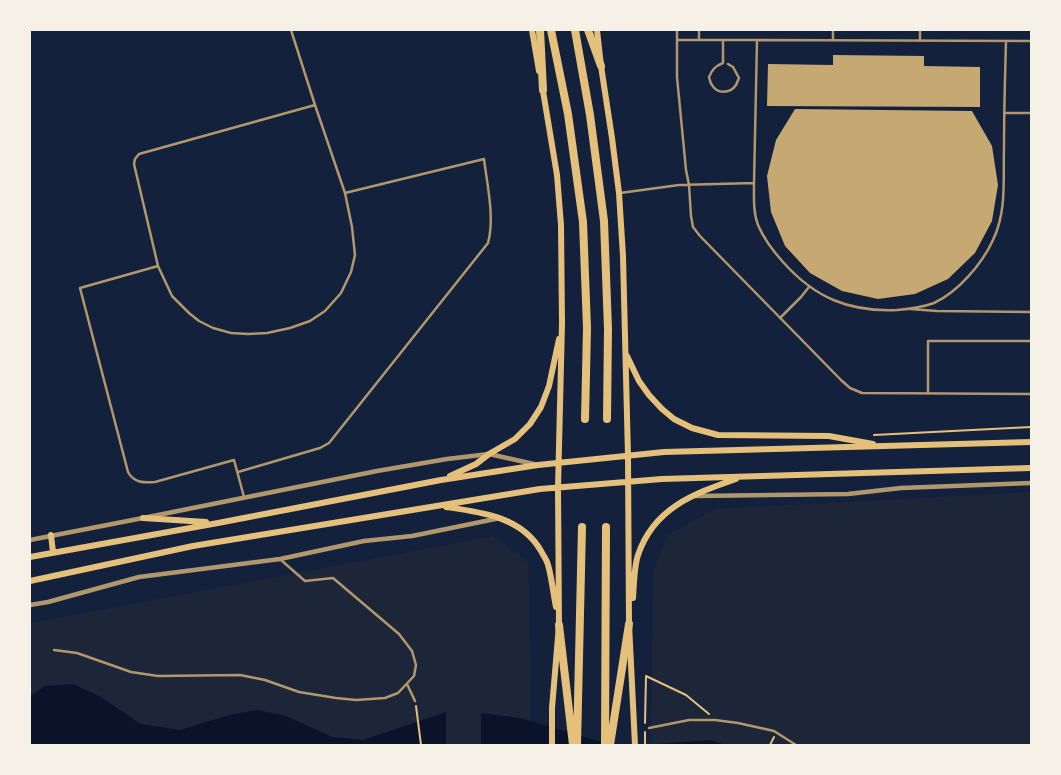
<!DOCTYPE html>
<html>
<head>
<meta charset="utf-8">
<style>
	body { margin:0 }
	#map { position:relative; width:1061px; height:775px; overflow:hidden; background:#14213d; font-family:"Roboto Condensed",sans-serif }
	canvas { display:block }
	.frame { position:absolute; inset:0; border:31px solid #f6f1e7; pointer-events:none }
</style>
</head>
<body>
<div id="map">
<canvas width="1061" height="775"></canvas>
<div class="frame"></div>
</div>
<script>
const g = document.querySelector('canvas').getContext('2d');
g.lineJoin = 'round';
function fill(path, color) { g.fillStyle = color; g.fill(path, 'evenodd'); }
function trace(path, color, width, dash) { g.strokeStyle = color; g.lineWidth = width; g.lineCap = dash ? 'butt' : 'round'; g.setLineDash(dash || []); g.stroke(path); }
fill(new Path2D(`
	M1031 492V745H651L653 571 668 535 715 509Z
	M493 536 529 563 531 745H30V623Z`), '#1d2539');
fill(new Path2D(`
	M73 684 101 697 141 724 180 730 229 715 257 710 286 716 332 737 363 740 446 712V745H30V696L45 686Z
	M481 713 520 718 612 745H481Z
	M711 740 725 745H657L658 744Z`), '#0b132b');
fill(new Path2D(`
	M833 55 924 56V66L980 67V107L767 106 768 64 833 65Z
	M795 109 972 111 992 146 998 185 992 221 975 253 948 279 915 294 878 299 842 291 810 273 785 246 771 212 767 176 776 140Z`), '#c6a872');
trace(new Path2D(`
	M874 435 1031 427
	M416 706 421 745
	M645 723 646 676 686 695 709 714
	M645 745V732
	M770 745 774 737`), '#e5c07b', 2);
trace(new Path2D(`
	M291 30 315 105
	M699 30V40H757
	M677 40V30
	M699 40H677V77L686 170 689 185 691 216 693 227 700 236 841 380 850 388 862 393 1031 394
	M723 40V63C715 66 712 70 709 77 710 80 710 83 712 85 717 94 730 94 736 85 737 83 738 80 739 78L733 67 728 64
	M833 40V30
	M920 41V30
	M315 105 345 193 352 227 355 255 351 272 341 293 325 311 310 321 290 328 267 333 248 334 231 333 213 328 199 321 189 313 172 296 158 266 134 164 135 159 139 154Z
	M1004 113H1031
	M754 183 757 40 1031 41
	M620 193 679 185 754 183C754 197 753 212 758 225 764 239 773 251 783 262 815 298 849 312 897 310 909 309 923 307 934 303 958 292 982 264 993 240 1007 211 1003 179 1004 147 1004 112 1005 76 1006 41
	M158 266 80 288 128 472C134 483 144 483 155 482L234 460 244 497
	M910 309 937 311 1031 312
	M780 318 801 297 809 287
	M928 393V341H1031
	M238 472 320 448 329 443 488 243C495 218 487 184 484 159L345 193
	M54 650 77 653 131 672 158 676 240 675 265 680 299 692 336 698 356 700 385 698 398 693 414 676 416 665 412 651 399 634 333 578 305 581 281 560
	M407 684 415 701
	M649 728 689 720H715L738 723 774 731 796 745`), '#b1986c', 2.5);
trace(new Path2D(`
	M695 496 848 494 901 488 1031 483
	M30 540 143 518 377 471 447 459 489 454 534 464
	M30 605 48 602 139 577 280 559 364 541 412 536 500 518`), '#b1986c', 4.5);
trace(new Path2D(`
	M532 30 539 71
	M597 30 601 66 612 138 619 193 623 256 628 456 629 624 635 745
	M542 85 557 175 561 225 562 323 558 488 559 625 552 708V745
	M627 356 639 381 649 395 662 409 674 419 692 428 718 435 829 436 873 444
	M450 476 476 464 489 454 515 439 530 424 541 407 549 386 559 339
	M446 507C481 512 522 517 541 551 543 555 547 560 548 565 552 578 553 593 556 607
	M143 518 206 522
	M51 535 53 552
	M30 557 218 523 441 480 538 465 664 452 1031 442
	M30 581 193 546 540 489 662 479 1031 468
	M633 598C634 585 634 567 638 555 654 508 693 494 736 479`), '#e5c07b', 6);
trace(new Path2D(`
	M540 30 543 90
	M551 30 568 114 583 222 587 328 585 419
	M575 30 590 115 604 221 608 329 607 419
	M588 30 601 66
	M559 625 573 745
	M577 745 582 527
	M605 745 606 527
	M610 745 629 624`), '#e5c07b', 8);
</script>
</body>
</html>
